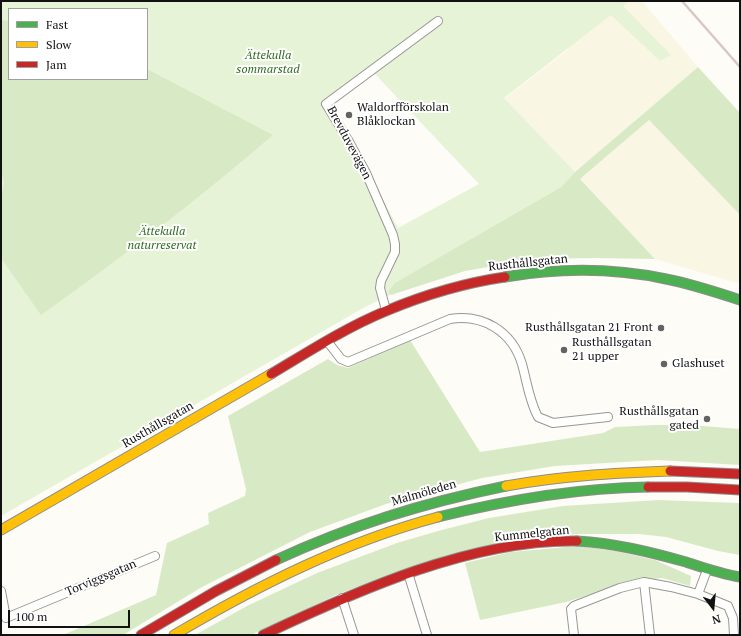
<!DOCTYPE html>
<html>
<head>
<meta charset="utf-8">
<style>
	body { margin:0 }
	#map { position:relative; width:741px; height:636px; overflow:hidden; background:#fdfcf7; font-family:"PT Serif",serif }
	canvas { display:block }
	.frame { position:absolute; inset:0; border:2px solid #111; pointer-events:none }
	.legend { position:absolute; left:8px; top:8px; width:140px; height:72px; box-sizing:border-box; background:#fff; border:1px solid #a0a0a0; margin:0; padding:5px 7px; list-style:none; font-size:12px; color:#111 }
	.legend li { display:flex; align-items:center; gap:8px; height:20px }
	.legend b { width:20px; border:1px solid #a0a0a0 }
	.north { position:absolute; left:693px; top:588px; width:40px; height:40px; -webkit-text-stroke:3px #fff; paint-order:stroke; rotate:164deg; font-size:11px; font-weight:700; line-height:16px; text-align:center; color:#111 }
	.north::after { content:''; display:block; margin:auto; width:14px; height:18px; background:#111; clip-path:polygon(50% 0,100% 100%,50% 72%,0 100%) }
	.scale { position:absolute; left:8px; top:610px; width:122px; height:18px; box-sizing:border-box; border:2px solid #111; border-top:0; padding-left:5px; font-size:12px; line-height:14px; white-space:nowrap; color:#111; -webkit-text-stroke:3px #fff; paint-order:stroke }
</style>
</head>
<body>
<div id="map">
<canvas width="741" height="636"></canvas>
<div class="frame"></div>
<ul class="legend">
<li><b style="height:5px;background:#4caf50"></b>Fast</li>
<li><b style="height:5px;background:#ffc107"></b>Slow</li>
<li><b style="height:5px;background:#c62828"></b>Jam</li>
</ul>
<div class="north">N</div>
<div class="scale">100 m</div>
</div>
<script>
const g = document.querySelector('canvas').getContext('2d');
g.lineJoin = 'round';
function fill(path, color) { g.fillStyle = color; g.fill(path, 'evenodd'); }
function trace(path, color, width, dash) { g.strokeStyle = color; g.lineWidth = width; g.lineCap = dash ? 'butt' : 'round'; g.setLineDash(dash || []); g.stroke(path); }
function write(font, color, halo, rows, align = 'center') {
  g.font = font + ' "PT Serif",serif'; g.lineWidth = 4; g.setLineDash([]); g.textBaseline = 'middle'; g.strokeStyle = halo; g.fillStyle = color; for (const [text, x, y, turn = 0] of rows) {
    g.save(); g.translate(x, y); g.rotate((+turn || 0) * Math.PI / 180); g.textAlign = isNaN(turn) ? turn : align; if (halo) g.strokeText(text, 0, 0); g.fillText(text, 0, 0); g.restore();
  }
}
fill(new Path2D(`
	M567 1H642L698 67 575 172 504 99 569 49Z
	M649 120 740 215V284L655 259 580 179Z`), '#f9f7e4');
fill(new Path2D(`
	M1 1H629L623 6 671 55 660 61 611 15 504 98 575 172 561 187 420 269 427 282 390 295 365 307 1 516ZM9 9H147V79H9ZM374 73 479 184 398 228 333 104Z`), '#e7f3d7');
fill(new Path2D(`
	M1 20 9 21V79H147V69L273 135C199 199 121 258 41 315L1 258V199L4 183 1 170Z
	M698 67 740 113V215L649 120 580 179 655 259 595 258 535 259 465 271 391 295 388 292 395 283 561 187 575 172Z
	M410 340 480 452 603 433 615 427 655 425H690L740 429V465L658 460 555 466 482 478 386 504 310 532 202 587 123 635H63L156 595 167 543 209 524 208 513 245 496 246 489 228 416 328 359 337 365 348 368Z
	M658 500 740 503V555L718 551 666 537 639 534H579L542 536 509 541 470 550 395 572 336 595 251 635H195L247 606 317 573 397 543 438 531 489 518 563 506Z
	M578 546 616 551 655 560 691 576 690 586 662 578 630 582 566 602 480 620 465 563 511 552Z`), '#d8eac5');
const street = new Path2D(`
	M386 310 380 288 381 281 395 252V244L393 235 366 173 348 140 326 104 438 21
	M327 341 341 359 348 362 450 319C483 314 512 331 522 364 527 382 529 400 538 417L553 423 608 417
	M408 573 427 635
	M644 582 650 635
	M1 591 6 618 155 556
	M698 594 728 606 733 618 734 635
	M342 598 354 635
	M574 635 571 609 574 606 620 588 644 582 671 587 698 594 707 570`);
const fast = new Path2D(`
	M505 277C558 268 614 268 666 279 691 284 716 292 740 300
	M438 517C507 500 577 488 648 487
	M577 541C614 543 650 552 686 562 704 568 721 574 740 577
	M276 560C352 525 423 503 506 486`);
const slow = new Path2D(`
	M506 486C560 476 615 473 670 471
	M1 530 271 374
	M174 635C257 586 344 542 438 517`);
const jam = new Path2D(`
	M271 374C308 352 345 328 386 311 424 295 464 283 505 277
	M670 471 740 474
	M648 487H687L740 490
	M141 635 216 591 276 560
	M263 635C356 591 472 539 577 541`);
trace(street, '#979795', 10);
trace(fast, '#8e8d8b', 11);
trace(slow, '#8e8d8b', 11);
trace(jam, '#8e8d8b', 11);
trace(street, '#fffffe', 8);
trace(fast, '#4caf50', 9);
trace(slow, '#ffc107', 9);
trace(jam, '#c62828', 9);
trace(new Path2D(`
	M682 1 740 67`), '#d9c6c7', 2.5);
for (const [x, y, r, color] of [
	[349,115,4,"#646362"],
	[661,328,4,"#646362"],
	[564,350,4,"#646362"],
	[664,364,4,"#646362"],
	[707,419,4,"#646362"]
]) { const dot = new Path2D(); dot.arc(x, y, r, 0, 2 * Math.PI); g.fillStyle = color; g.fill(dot); trace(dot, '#fff', 1.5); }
write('italic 12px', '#2f6b1f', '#fff', [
	["Ättekulla",268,56],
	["sommarstad",268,70],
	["Ättekulla",162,232],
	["naturreservat",162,246]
]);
write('12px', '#111', '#fff', [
	["Waldorfförskolan",357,108],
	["Blåklockan",357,122],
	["Rusthållsgatan 21 Front",653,328,"right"],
	["Rusthållsgatan",572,343],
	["21 upper",572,357],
	["Glashuset",672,364],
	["Rusthållsgatan",699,412,"right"],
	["gated",699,426,"right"]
], 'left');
write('12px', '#111', '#fff', [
	["Brevduvevägen",349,143,62],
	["Rusthållsgatan",528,263,-6],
	["Rusthållsgatan",158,425,-30],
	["Malmöleden",424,493,-16],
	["Kummelgatan",532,534,-6],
	["Torviggsgatan",101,578,-23]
]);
</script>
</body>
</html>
